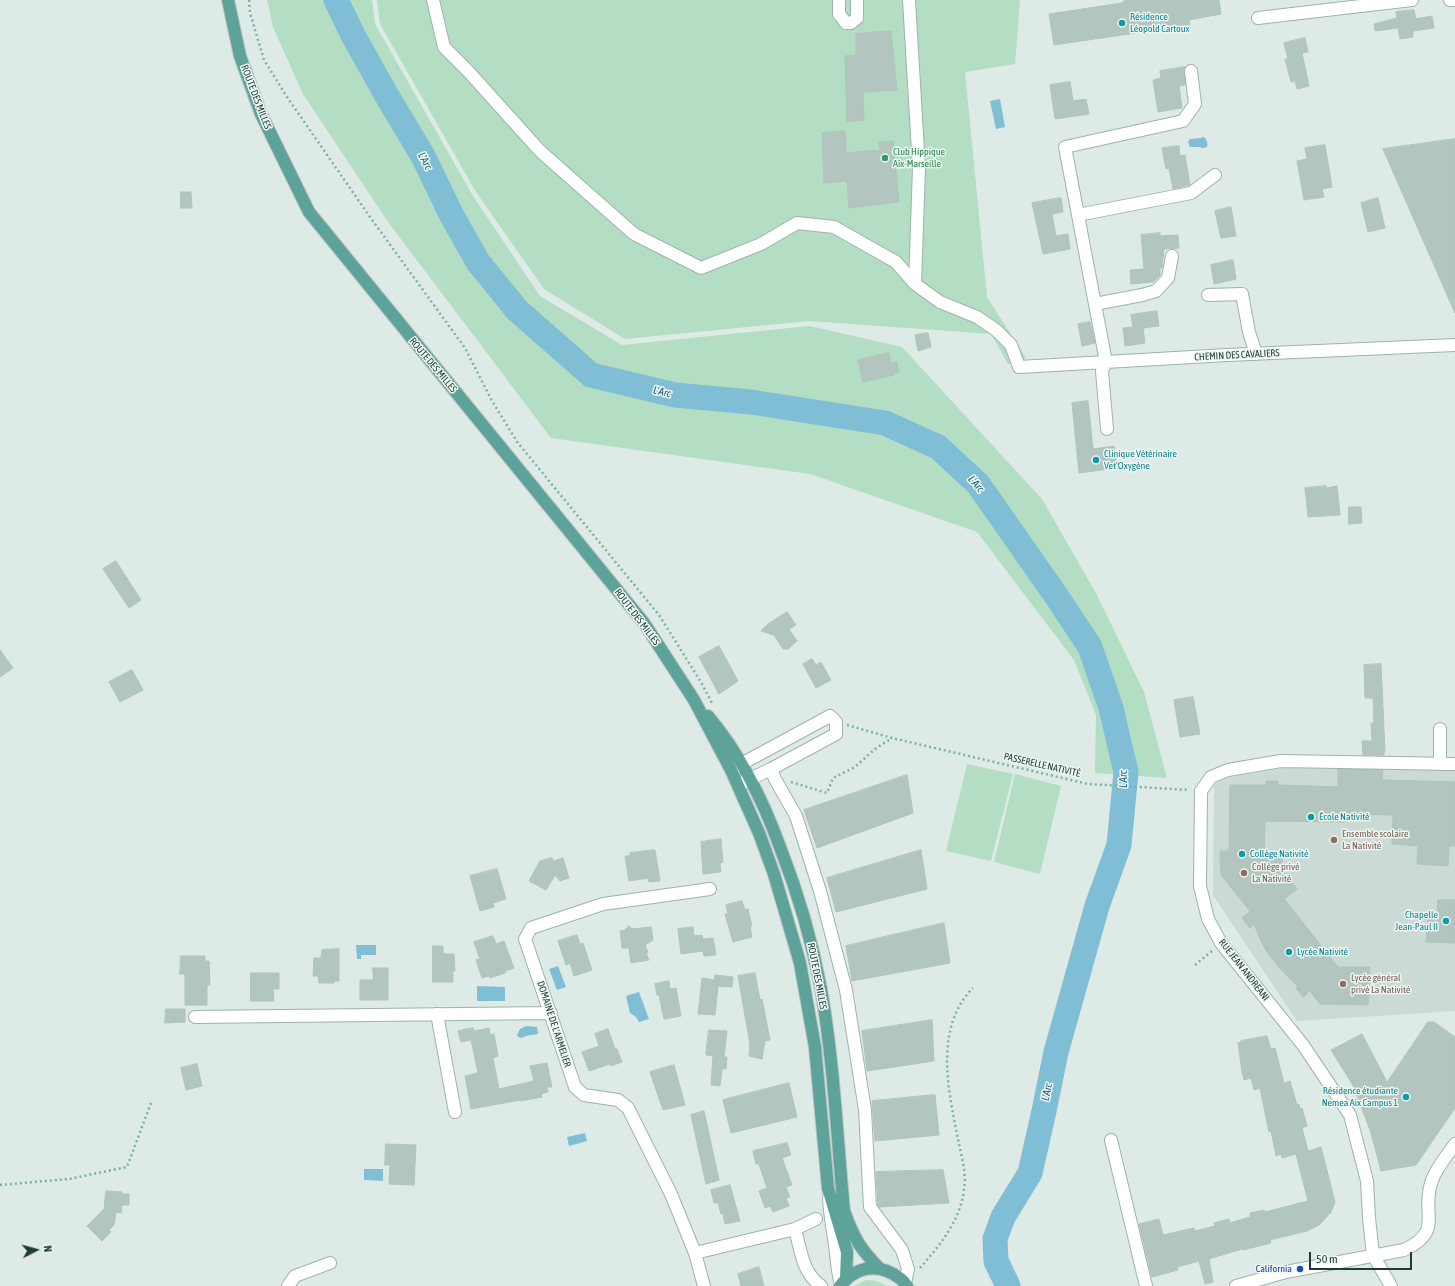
<!DOCTYPE html>
<html>
<head>
<meta charset="utf-8">
<style>
	body { margin:0 }
	#map { position:relative; width:1455px; height:1286px; overflow:hidden; background:#ddeae6; font-family:"Asap Condensed",sans-serif }
	canvas { display:block }
	.north { position:absolute; left:16px; top:1230px; width:40px; height:40px; -webkit-text-stroke:3px #eef7f3; paint-order:stroke; rotate:84deg; font-size:11px; font-weight:700; line-height:16px; text-align:center; color:#1e3b36 }
	.north::after { content:''; display:block; margin:auto; width:14px; height:18px; background:#1e3b36; clip-path:polygon(50% 0,100% 100%,50% 72%,0 100%) }
	.scale { position:absolute; left:1309px; top:1252px; width:103px; height:18px; box-sizing:border-box; border:2px solid #1e3b36; border-top:0; padding-left:5px; font-size:12px; line-height:14px; white-space:nowrap; color:#1e3b36; -webkit-text-stroke:3px #eef7f3; paint-order:stroke }
</style>
</head>
<body>
<div id="map">
<canvas width="1455" height="1286"></canvas>
<div class="north">N</div>
<div class="scale">50 m</div>
</div>
<script>
const g = document.querySelector('canvas').getContext('2d');
g.lineJoin = 'round';
function fill(path, color) { g.fillStyle = color; g.fill(path, 'evenodd'); }
function trace(path, color, width, dash) { g.strokeStyle = color; g.lineWidth = width; g.lineCap = dash ? 'butt' : 'round'; g.setLineDash(dash || []); g.stroke(path); }
function write(font, color, halo, rows, align = 'center') {
  g.font = font + ' "Asap Condensed",sans-serif'; g.lineWidth = 3; g.setLineDash([]); g.textBaseline = 'middle'; g.strokeStyle = halo; g.fillStyle = color; for (const [text, x, y, turn = 0] of rows) {
    g.save(); g.translate(x, y); g.rotate((+turn || 0) * Math.PI / 180); g.textAlign = isNaN(turn) ? turn : align; if (halo) g.strokeText(text, 0, 0); g.fillText(text, 0, 0); g.restore();
  }
}
fill(new Path2D(`
	M1286 768 1455 770V1011L1297 1021 1213 895 1214 785 1230 777Z`), '#cbdad5');
fill(new Path2D(`
	M267 0H372L375 24 473 196 540 296 622 345 809 326 902 347 1042 499 1097 595 1144 692 1167 778 1095 773 1096 715 1074 660 977 532 810 474 551 438 388 222 303 94 273 27Z
	M377 0H1020L1015 64 965 72 987 297 1026 358 1008 364 991 334 809 321 625 339 544 289 476 192 380 24Z
	M967 764 1013 774 991 861 946 851Z
	M1015 774 1061 786 1040 874 994 862Z
	M866 1280C874 1280 880 1282 887 1286H854Z`), '#b4dec4');
fill(new Path2D(`
	M1000 99 1005 127 996 129 990 101Z
	M1203 137C1207 138 1208 144 1207 147L1203 148 1199 147H1190L1188 142 1190 139 1201 138Z
	M356 945H376V955H361V959H357Z
	M558 966 566 987 557 990 549 969Z
	M477 986 505 987V1001H477Z
	M639 992 649 1019 639 1022 636 1017 630 1013 626 996Z
	M526 1026 537 1027 538 1034C533 1035 526 1035 522 1038L518 1037 517 1035 520 1029Z
	M585 1133 587 1141 569 1146 567 1137Z
	M364 1169H383V1181L364 1180Z`), '#80bed5');
trace(new Path2D(`
	M336 0 353 35 387 96 423 156 452 216 478 262 517 310 591 375 675 395 751 402 885 423 938 447 978 484 1057 597 1090 647 1111 708 1126 772 1119 845 1097 906 1056 1052 1044 1111 1030 1173 1003 1217 995 1239 996 1261 1008 1286`), '#80bed5', 25);
const building = new Path2D(`
	M1125 0H1219L1221 14 1189 20 1190 25 1054 45 1049 14 1122 3Z
	M1414 10 1416 19 1432 16 1434 28 1413 31V37L1400 39 1398 28 1375 31 1374 24 1397 18 1396 12Z
	M891 31 897 90 863 92 864 120 847 122 845 56 856 55V34Z
	M1305 38 1308 52 1302 53 1309 86 1297 89 1295 81 1291 82 1285 59H1288L1284 43Z
	M1185 67 1184 72 1185 85 1179 86 1182 108 1158 112 1153 80 1161 78 1160 71Z
	M1070 82 1073 101 1086 99 1089 114 1055 119 1050 85Z
	M845 131 846 153 880 150 879 142 893 141 899 202 849 208 847 181 824 183 822 133Z
	M1455 139V313L1383 149Z
	M1325 145 1332 187 1322 189 1324 197 1304 200 1297 161 1307 159 1305 148Z
	M1179 146 1180 156 1185 155 1190 185 1173 189 1169 168 1166 169 1162 148Z
	M181 192H191L192 208H181Z
	M1061 198 1063 212 1052 214 1056 236 1068 234 1070 249 1043 254 1032 203Z
	M1378 198 1385 228 1368 232 1361 203Z
	M1231 207 1236 236 1221 238 1215 211Z
	M1160 233V236L1178 235 1179 248 1164 249 1162 268H1160V275L1153 282 1131 284 1130 270 1144 269 1141 235Z
	M1233 260 1236 279 1214 284 1211 265Z
	M1157 311 1159 326 1143 328 1145 343 1125 346 1123 328 1133 327 1131 315Z
	M1090 322 1095 343 1082 346 1078 324Z
	M928 333 931 347 918 351 915 335Z
	M889 353 891 363 897 362 899 372 894 374V375L863 382 858 360Z
	M1088 401 1093 449 1114 446 1117 468 1079 473 1072 403Z
	M1326 486V488L1337 486 1340 515 1308 517 1305 488Z
	M1349 507H1361L1362 523 1349 524Z
	M116 561 141 600 129 608 103 569Z
	M787 612 796 625 789 629 797 641 788 649H783L774 635 761 631 768 624Z
	M719 646 738 681 719 694 699 657Z
	M0 650 13 668 0 677Z
	M812 659 816 665 821 662 831 680 816 688 803 664Z
	M1381 664 1385 752H1384V755H1363L1362 741H1372L1371 723H1374L1373 698H1380H1365L1364 665Z
	M132 670 143 690 120 702 109 682Z
	M1193 697 1200 734 1180 737 1174 700Z
	M1338 769 1383 770 1382 780 1455 782V846H1449L1448 866 1417 864 1418 846 1392 844 1393 815 1345 814V822L1265 821 1264 856 1282 857V870L1297 889 1284 899 1338 967H1370L1368 1005 1320 1004 1310 991 1303 997 1296 988 1298 987 1277 965 1267 952 1260 939 1254 924 1250 928 1242 918 1250 911 1221 875 1220 851H1229L1230 785H1266V781H1278V785L1338 787Z
	M907 775 913 813 817 848 804 810Z
	M721 839 723 862 720 863 721 872 703 874 701 842Z
	M655 850 660 881 649 882 648 878 629 881 625 856H630V853Z
	M921 850 927 889 836 912 827 878Z
	M552 858 553 861 563 858 569 878 560 881 555 875 546 890 529 881 540 861Z
	M497 869 506 899 493 903 494 907 480 911 470 876Z
	M1438 900H1455V943L1426 942 1428 916 1437 917Z
	M742 901 745 910 748 909 752 926 750 927 752 937 733 942 725 914H728L726 905Z
	M944 923 950 963 852 981 846 946Z
	M629 926 632 929 651 927 653 940 645 945 648 952 646 953 649 960 631 963 629 948H622L620 931 625 930Z
	M693 927 694 936 702 935 703 939 713 938 716 955 704 956 703 951 681 954 678 929Z
	M577 935 580 944 583 943 592 970 574 976 570 963 566 965 558 941Z
	M493 936 496 944 504 941 514 968 505 971V973L490 978 489 976 482 978 476 960 480 959 474 942Z
	M433 946H443V954H454L455 971H453V982H433Z
	M339 949V981H334V983H319L318 976H313L314 958H321L322 950Z
	M181 956H205V961H209L210 985H207V1005H185V974H180Z
	M373 968H388V1000H360V980H373Z
	M251 973H279V989H273L274 1001H251Z
	M755 973 760 1000 762 999 770 1040 765 1041 762 1059 749 1056 750 1044 738 976Z
	M715 975 733 977 732 987 718 986 715 1015 698 1014 702 978 714 980Z
	M669 981 670 989 676 988 681 1016 664 1019 659 995H657L655 984Z
	M166 1009H185V1022L165 1023Z
	M932 1020 934 1061 867 1071 862 1031Z
	M1428 1022H1434L1455 1037V1108L1416 1165 1381 1171 1371 1133 1354 1087 1331 1050 1362 1034 1387 1082Z
	M473 1028 474 1031 489 1028 490 1035 494 1034 498 1056 493 1058 499 1089 534 1081 530 1066 547 1063 552 1087H547L548 1092 541 1094 542 1097 520 1101V1100L471 1109 465 1076 478 1073 471 1040 461 1042 458 1031Z
	M608 1029 615 1049H617L622 1062 611 1066 610 1064 589 1071 582 1052 599 1046 595 1034Z
	M709 1030 727 1031 724 1057H727L726 1069H722L720 1086 711 1085 713 1056 706 1055Z
	M1267 1036 1271 1049 1275 1048 1284 1083 1290 1081 1297 1105 1299 1104 1300 1109 1302 1108 1307 1126 1302 1128 1308 1151 1321 1147 1335 1202 1331 1212 1323 1221 1319 1225 1307 1231 1270 1240 1271 1243 1243 1250 1242 1249 1209 1259 1213 1282 1205 1284 1199 1261 1177 1267 1178 1270 1152 1277 1139 1224 1159 1219 1163 1235 1194 1228 1195 1231 1215 1226 1214 1223 1229 1219 1230 1223 1250 1217V1213L1264 1210 1265 1212 1308 1201 1296 1154 1282 1158 1281 1154 1276 1156 1271 1131 1269 1132 1260 1088 1254 1090 1251 1078 1244 1080 1242 1072 1238 1043 1241 1042V1041Z
	M197 1064 202 1086 186 1090 181 1068Z
	M674 1065 685 1105 663 1110 650 1072Z
	M789 1083 797 1117 731 1133 723 1100Z
	M935 1095 939 1135 875 1141 872 1101Z
	M704 1111 719 1180 706 1184 691 1115Z
	M787 1143 791 1155 782 1158 792 1185 786 1187 790 1197 786 1198 789 1206 773 1212 770 1206 765 1208 759 1191 767 1188 759 1164H756L753 1151Z
	M386 1144 416 1145 414 1185 389 1184 390 1165H385Z
	M943 1170 949 1203 879 1207 878 1205 876 1172Z
	M730 1185 740 1221 725 1224 723 1214H721L718 1203H714L711 1190Z
	M106 1191 122 1192V1194H129V1205H122L121 1213 116 1212 114 1225 109 1230 111 1232 102 1241 87 1226 104 1209Z
	M759 1267 764 1286H741L738 1274Z`);
fill(building, '#b2c5bf');
trace(building, '#afc4be', 1);
const minor = new Path2D(`
	M433 0 444 47 468 71 540 151 634 234 701 268 761 244 797 223 834 227 896 262 915 284
	M839 0V14L846 23H851L857 18V0
	M909 0 919 168 915 284 940 302 977 317 996 330 1011 345 1019 367 1227 355 1455 345
	M1450 0H1455
	M1258 18 1412 0
	M1078 215 1191 193 1215 175
	M1208 295 1242 294 1249 332 1256 354
	M1095 304 1142 295 1156 291 1168 278 1172 256
	M1107 429 1102 371 1106 362 1065 147 1183 121 1195 104 1191 71
	M1440 764V729
	M732 769 830 716 836 722V734L771 769 775 779 796 816 820 891 846 990 865 1110 870 1207 902 1250 908 1269 905 1283
	M738 785 771 769
	M437 1014 455 1112
	M195 1017 551 1013
	M1111 1140 1146 1286
	M829 1199C830 1218 834 1235 836 1253 837 1264 838 1274 841 1285
	M795 1229 816 1219
	M695 1253 671 1194 628 1108 618 1100 584 1095 575 1087 525 939 531 928 603 904 710 889
	M288 1286 295 1276 330 1263
	M704 1286 695 1253 795 1229C801 1251 802 1272 821 1286
	M1236 1286 1286 1272 1404 1250C1442 1232 1423 1217 1430 1187 1433 1172 1446 1157 1455 1144
	M1391 1286 1373 1255 1369 1218 1367 1181 1350 1115 1303 1045 1221 943 1208 919 1200 886 1201 791 1211 777 1228 770 1281 761 1455 764`);
const major = new Path2D(`
	M228 0 240 56 261 114 309 212 644 623 694 700 731 770 759 833 774 874 800 963 815 1047 828 1188 847 1252 846 1278
	M708 716C740 754 763 800 780 847 798 893 812 941 821 989 834 1063 837 1137 844 1211 854 1238 860 1249 880 1269
	M840 1286C852 1271 868 1264 887 1271 894 1274 903 1279 907 1286`);
trace(minor, '#a0b2ae', 14);
trace(major, '#bcc4c3', 14);
trace(new Path2D(`
	M249 0 250 13 264 60 285 94 370 217 465 348 492 401 518 443 659 615 701 682 713 705
	M847 725 892 738 1088 784 1189 790
	M791 782 827 793 833 778 855 767 875 749 892 738
	M1195 965 1212 951
	M0 1185 69 1179 127 1167 151 1103
	M920 1268C940 1245 960 1221 964 1190 967 1173 961 1155 958 1139 948 1090 934 1027 973 988`), '#7bb1a6', 2.5, [2, 3]);
trace(minor, '#fff', 12);
trace(major, '#5ea39a', 12);
for (const [x, y, r, color] of [
	[1122,23,4,"#0f9aa8"],
	[885,158,4,"#2e9e5b"],
	[1096,460,4,"#0f9aa8"],
	[1311,817,4,"#0f9aa8"],
	[1334,840,4,"#8d6e63"],
	[1242,854,4,"#0f9aa8"],
	[1244,873,4,"#8d6e63"],
	[1446,921,4,"#0f9aa8"],
	[1289,952,4,"#0f9aa8"],
	[1343,984,4,"#8d6e63"],
	[1406,1097,4,"#0f9aa8"],
	[1300,1269,4,"#1a4fb4"]
]) { const dot = new Path2D(); dot.arc(x, y, r, 0, 2 * Math.PI); g.fillStyle = color; g.fill(dot); trace(dot, '#eef7f3', 1.5); }
write('10px', '#0d838f', '#eef7f3', [
	["Résidence",1130,17],
	["Léopold Cartoux",1130,29],
	["Clinique Vétérinaire",1104,454],
	["Vet’Oxygène",1104,466],
	["École Nativité",1319,817],
	["Collège Nativité",1250,854],
	["Chapelle",1438,915,"right"],
	["Jean-Paul II",1438,927,"right"],
	["Lycée Nativité",1297,952],
	["Résidence étudiante",1398,1091,"right"],
	["Nemea Aix Campus 1",1398,1103,"right"]
], 'left');
write('10px', '#1e3b36', '#eef7f3', [
	["ROUTE DES MILLES",256,97,69],
	["CHEMIN DES CAVALIERS",1237,355,-3],
	["ROUTE DES MILLES",433,365,50],
	["ROUTE DES MILLES",637,617,53],
	["PASSERELLE NATIVITÉ",1042,765,13],
	["RUE JEAN ANDREANI",1244,970,52],
	["ROUTE DES MILLES",817,976,79],
	["DOMAINE DE L'ARMELIER",554,1024,72]
]);
write('10px', '#27864d', '#eef7f3', [
	["Club Hippique",893,152],
	["Aix-Marseille",893,164]
], 'left');
write('10px', '#785e54', '#eef7f3', [
	["Ensemble scolaire",1342,834],
	["La Nativité",1342,846],
	["Collège privé",1252,867],
	["La Nativité",1252,879],
	["Lycée général",1351,978],
	["privé La Nativité",1351,990]
], 'left');
write('10px', '#164399', '#eef7f3', [
	["California",1292,1269]
], 'right');
write('italic 11px', '#145e7a', '#eef7f3', [
	["L'Arc",425,161,62],
	["L'Arc",662,392,13],
	["L'Arc",976,484,49],
	["L'Arc",1124,779,-90],
	["L'Arc",1047,1092,-78]
]);
</script>
</body>
</html>
